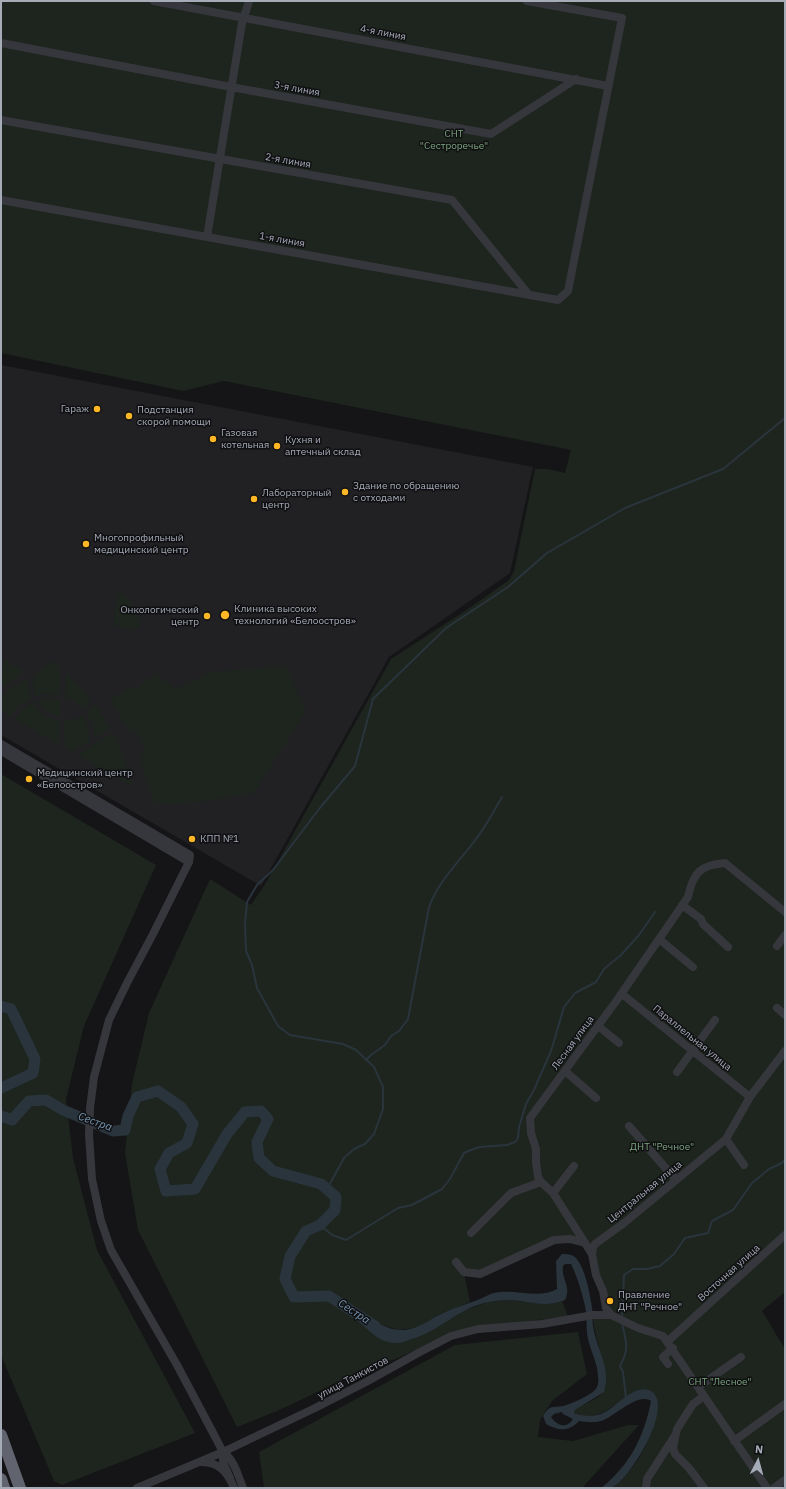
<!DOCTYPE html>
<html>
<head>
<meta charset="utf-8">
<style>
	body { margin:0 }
	#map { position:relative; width:786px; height:1489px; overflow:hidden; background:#151517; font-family:"IBM Plex Sans",sans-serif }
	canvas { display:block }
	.frame { position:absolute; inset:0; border:2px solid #a6abb8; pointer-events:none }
	.north { position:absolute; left:738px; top:1441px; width:40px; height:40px; -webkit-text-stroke:3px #101012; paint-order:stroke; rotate:6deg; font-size:11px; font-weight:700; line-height:16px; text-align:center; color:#a6abb8 }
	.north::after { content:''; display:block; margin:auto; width:14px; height:18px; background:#a6abb8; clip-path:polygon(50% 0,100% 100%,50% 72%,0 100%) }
</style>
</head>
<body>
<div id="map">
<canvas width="786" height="1489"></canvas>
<div class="frame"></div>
<div class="north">N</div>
</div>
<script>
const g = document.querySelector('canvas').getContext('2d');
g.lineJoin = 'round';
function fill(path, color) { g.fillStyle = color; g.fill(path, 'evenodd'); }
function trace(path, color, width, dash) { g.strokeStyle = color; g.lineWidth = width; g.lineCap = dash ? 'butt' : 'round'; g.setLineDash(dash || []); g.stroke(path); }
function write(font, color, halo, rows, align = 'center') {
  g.font = font + ' "IBM Plex Sans",sans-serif'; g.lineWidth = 3; g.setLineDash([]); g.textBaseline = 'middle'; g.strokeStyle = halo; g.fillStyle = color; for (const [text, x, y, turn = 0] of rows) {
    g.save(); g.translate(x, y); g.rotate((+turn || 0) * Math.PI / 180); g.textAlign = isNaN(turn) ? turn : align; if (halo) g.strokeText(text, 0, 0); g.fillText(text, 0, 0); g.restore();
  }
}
fill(new Path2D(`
	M1 365 533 467 510 573 389 657 261 886 1 735Z`), '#212124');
fill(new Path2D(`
	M1 1H785V1292L762 1311 785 1349V1488H612C640 1466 650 1440 658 1407L641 1390C615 1397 606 1425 574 1413L575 1410C582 1405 598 1399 603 1392 614 1379 592 1335 593 1317L612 1316 586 1245 554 1240 497 1268 464 1273 470 1302 442 1313 425 1324 414 1328 398 1330 376 1323H361L376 1336 405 1342 434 1329 466 1310 488 1302 505 1300 551 1304 562 1301 568 1316 455 1331 396 1359 375 1365 277 1411 237 1427 138 1230 125 1153 132 1084 149 1013 210 879 251 905 267 881 391 659 465 611 509 580 514 571 535 469H548L565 473 571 450 224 381 183 391 1 353Z
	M122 593C139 608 155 641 114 625V615L118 594Z
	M8 660C12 666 15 668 22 668L23 673 3 687 1 686 3 661Z
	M53 661 60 667V695L44 694 35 696C29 674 36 672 53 661Z
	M286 666 306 711 254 793C231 796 173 809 154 802L141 761 144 748 137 732 129 731 113 705 112 698 131 686 135 690 155 674 176 689 211 672Z
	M66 672 80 687 91 701 84 710 73 700 65 697Z
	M29 677 28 684 31 699 21 704 11 717 1 710V695Z
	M47 698 60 700V717L47 712 37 701Z
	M33 702C39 714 48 718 60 721L59 745 15 719 25 707Z
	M95 704 110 728 109 730 95 738 93 725 87 713Z
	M83 716 88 727 90 741 72 751 65 748 64 721 73 720Z
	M112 733 114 734 127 766 133 785 132 786 77 755Z
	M1 774 156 865 84 1026 66 1099 73 1158 97 1250 195 1433 62 1485 54 1481 1 1355Z
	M578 1332 587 1374 552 1401 540 1420 538 1437 573 1441 628 1425H639L582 1488H264L259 1452 455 1345Z`), '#1d251e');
fill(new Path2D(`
	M562 1254C567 1254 572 1254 576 1258 586 1269 591 1299 593 1314 593 1318 592 1322 593 1326 596 1348 612 1369 604 1392L575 1410 574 1413C581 1416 593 1417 601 1414 615 1409 634 1382 651 1391 675 1405 631 1478 613 1487 610 1489 605 1488 601 1488 630 1465 644 1437 651 1401 637 1392 615 1417 601 1421 594 1423 586 1422 579 1421 569 1432 558 1431 546 1424L543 1416C550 1404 553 1408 563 1406 571 1404 588 1396 594 1391 598 1387 599 1383 598 1377 598 1364 591 1352 588 1339 586 1329 587 1320 586 1311 583 1296 578 1278 571 1264H565L563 1266C561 1279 572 1287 565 1300 551 1307 535 1303 520 1301 510 1300 499 1300 489 1302 460 1307 440 1331 412 1339 407 1341 402 1343 397 1343 380 1343 372 1333 360 1323L365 1315C376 1322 389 1331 404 1330 421 1328 428 1320 443 1313 455 1307 468 1304 480 1299 485 1297 489 1294 494 1293 515 1288 538 1300 557 1289L556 1261ZM562 1412 563 1414 573 1419C567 1429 557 1426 551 1417L554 1414Z`), '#2a343c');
trace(new Path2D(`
	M366 1060 371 1055 385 1045 391 1036 399 1031 408 1019 429 907C439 880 460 861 476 839 486 826 494 811 502 797
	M327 1189 344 1158 354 1149 365 1144 374 1134 383 1109V1087L374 1067 356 1050 343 1044 290 1035 278 1026 257 988 252 965 246 951 245 924 247 902 257 885 273 870 319 809 355 766 373 699 446 628 508 587 547 553 625 508 723 469 785 418
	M320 1225 332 1235 346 1240 398 1208 412 1205 442 1189 450 1179 464 1153 471 1150 480 1147 507 1145 515 1142 518 1138 519 1127 526 1104 534 1090 551 1051 564 1007 575 993 596 982 604 969 621 955 639 935 655 912
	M622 1317 624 1275 633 1269H647L660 1266 674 1254 685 1238 708 1233 712 1221 733 1210 752 1183 769 1169 782 1163 785 1160
	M622 1323C626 1342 630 1348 620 1366L623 1372 626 1398`), '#2a343c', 2);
trace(new Path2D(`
	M1 1006 11 1009 35 1059 33 1073 1 1088
	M1 1116 12 1120 29 1101 46 1100 63 1110 113 1131 125 1130 128 1116 137 1097 158 1091 181 1107 193 1124 187 1143 169 1153 160 1169 166 1191 195 1189 227 1134 245 1112 261 1111 268 1119 257 1142 259 1158 273 1171 321 1184 336 1197 335 1210 320 1225 306 1231 290 1256 285 1279 294 1297 329 1296 375 1326`), '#2a343c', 11);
trace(new Path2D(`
	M154 1 608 86
	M1 43 231 87 491 134 576 79
	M1 120 452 200 529 295
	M1 200 558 300 568 291 622 18 527 1
	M207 237 243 17 246 11 249 1
	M1 744 190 855 189 862 153 934 127 983 109 1020 94 1077 90 1108 89 1135 92 1179 101 1221 111 1250 177 1365 211 1429 223 1452V1462L230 1478
	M1 751 189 862
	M682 905 701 919 703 924 728 947
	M659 939 693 967
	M777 946 785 935
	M622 994 750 1097
	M777 1008 785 1015
	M598 1026 619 1043
	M565 1071 596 1098
	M677 1072 715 1020
	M629 1126 676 1180
	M726 1139 744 1165
	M553 1193 574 1166
	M471 1233 511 1193 541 1182
	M585 1243 553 1193 541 1182 538 1177 536 1162V1149L531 1133 530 1118 617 1000 688 897C693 873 700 865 725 863L785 912
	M592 1254 593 1248 595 1244 624 1223 726 1139 750 1097 785 1051
	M456 1262 464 1272 480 1274 554 1240 570 1239 585 1243 592 1254 596 1275 603 1291 606 1308 611 1315
	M668 1341 785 1235
	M668 1364 663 1357 673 1348
	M698 1387 741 1357
	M675 1438 673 1448 675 1454 689 1468 704 1488
	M734 1441 785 1404
	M223 1452C234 1459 238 1475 243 1488
	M202 1462C219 1462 228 1473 234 1488
	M137 1488 223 1452 315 1408 366 1382 418 1353 451 1336 478 1329 542 1324 593 1315H611L638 1328 663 1336 767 1488
	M646 1488 647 1479 676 1434 677 1429 693 1404 704 1396
	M774 1488 785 1480`), '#36373c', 8);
trace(new Path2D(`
	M1 1435 20 1488
	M1 1479 4 1488`), '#61646e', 12);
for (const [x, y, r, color] of [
	[97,409,4,"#ffb725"],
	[129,416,4,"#ffb725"],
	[213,439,4,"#ffb725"],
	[277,446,4,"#ffb725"],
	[345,492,4,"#ffb725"],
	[254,499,4,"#ffb725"],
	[86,544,4,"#ffb725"],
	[225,615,5,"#ffb725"],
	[207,616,4,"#ffb725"],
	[29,779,4,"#ffb725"],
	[192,839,4,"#ffb725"],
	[610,1301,4,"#ffb725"]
]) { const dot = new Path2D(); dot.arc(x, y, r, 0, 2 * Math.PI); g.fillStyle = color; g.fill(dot); trace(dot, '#101012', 1.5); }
write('10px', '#a6abb8', '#101012', [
	["4-я линия",383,33,11],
	["3-я линия",297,89,10],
	["2-я линия",288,161,10],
	["1-я линия",282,240,10],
	["Параллельная улица",692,1038,39],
	["Лесная улица",573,1043,-54],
	["Центральная улица",645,1192,-39],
	["Восточная улица",729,1273,-42],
	["улица Танкистов",353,1378,-28]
]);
write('10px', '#7ba57e', '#101012', [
	["СНТ",454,134],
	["\"Сестроречье\"",454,146],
	["ДНТ \"Речное\"",662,1147],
	["СНТ \"Лесное\"",720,1382]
]);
write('10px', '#a6abb8', '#101012', [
	["Гараж",89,409,"right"],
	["Подстанция",137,410],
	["скорой помощи",137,422],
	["Газовая",221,433],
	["котельная",221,445],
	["Кухня и",285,440],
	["аптечный склад",285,452],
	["Здание по обращению",353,486],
	["с отходами",353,498],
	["Лабораторный",262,493],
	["центр",262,505],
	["Многопрофильный",94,538],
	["медицинский центр",94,550],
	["Клиника высоких",234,609],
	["технологий «Белоостров»",234,621],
	["Онкологический",199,610,"right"],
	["центр",199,622,"right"],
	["Медицинский центр",37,773],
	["«Белоостров»",37,785],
	["КПП №1",200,839],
	["Правление",618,1295],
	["ДНТ \"Речное\"",618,1307]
], 'left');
write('italic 11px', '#7a9ab6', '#101012', [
	["Сестра",95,1122,20],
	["Сестра",354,1312,33]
]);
</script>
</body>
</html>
